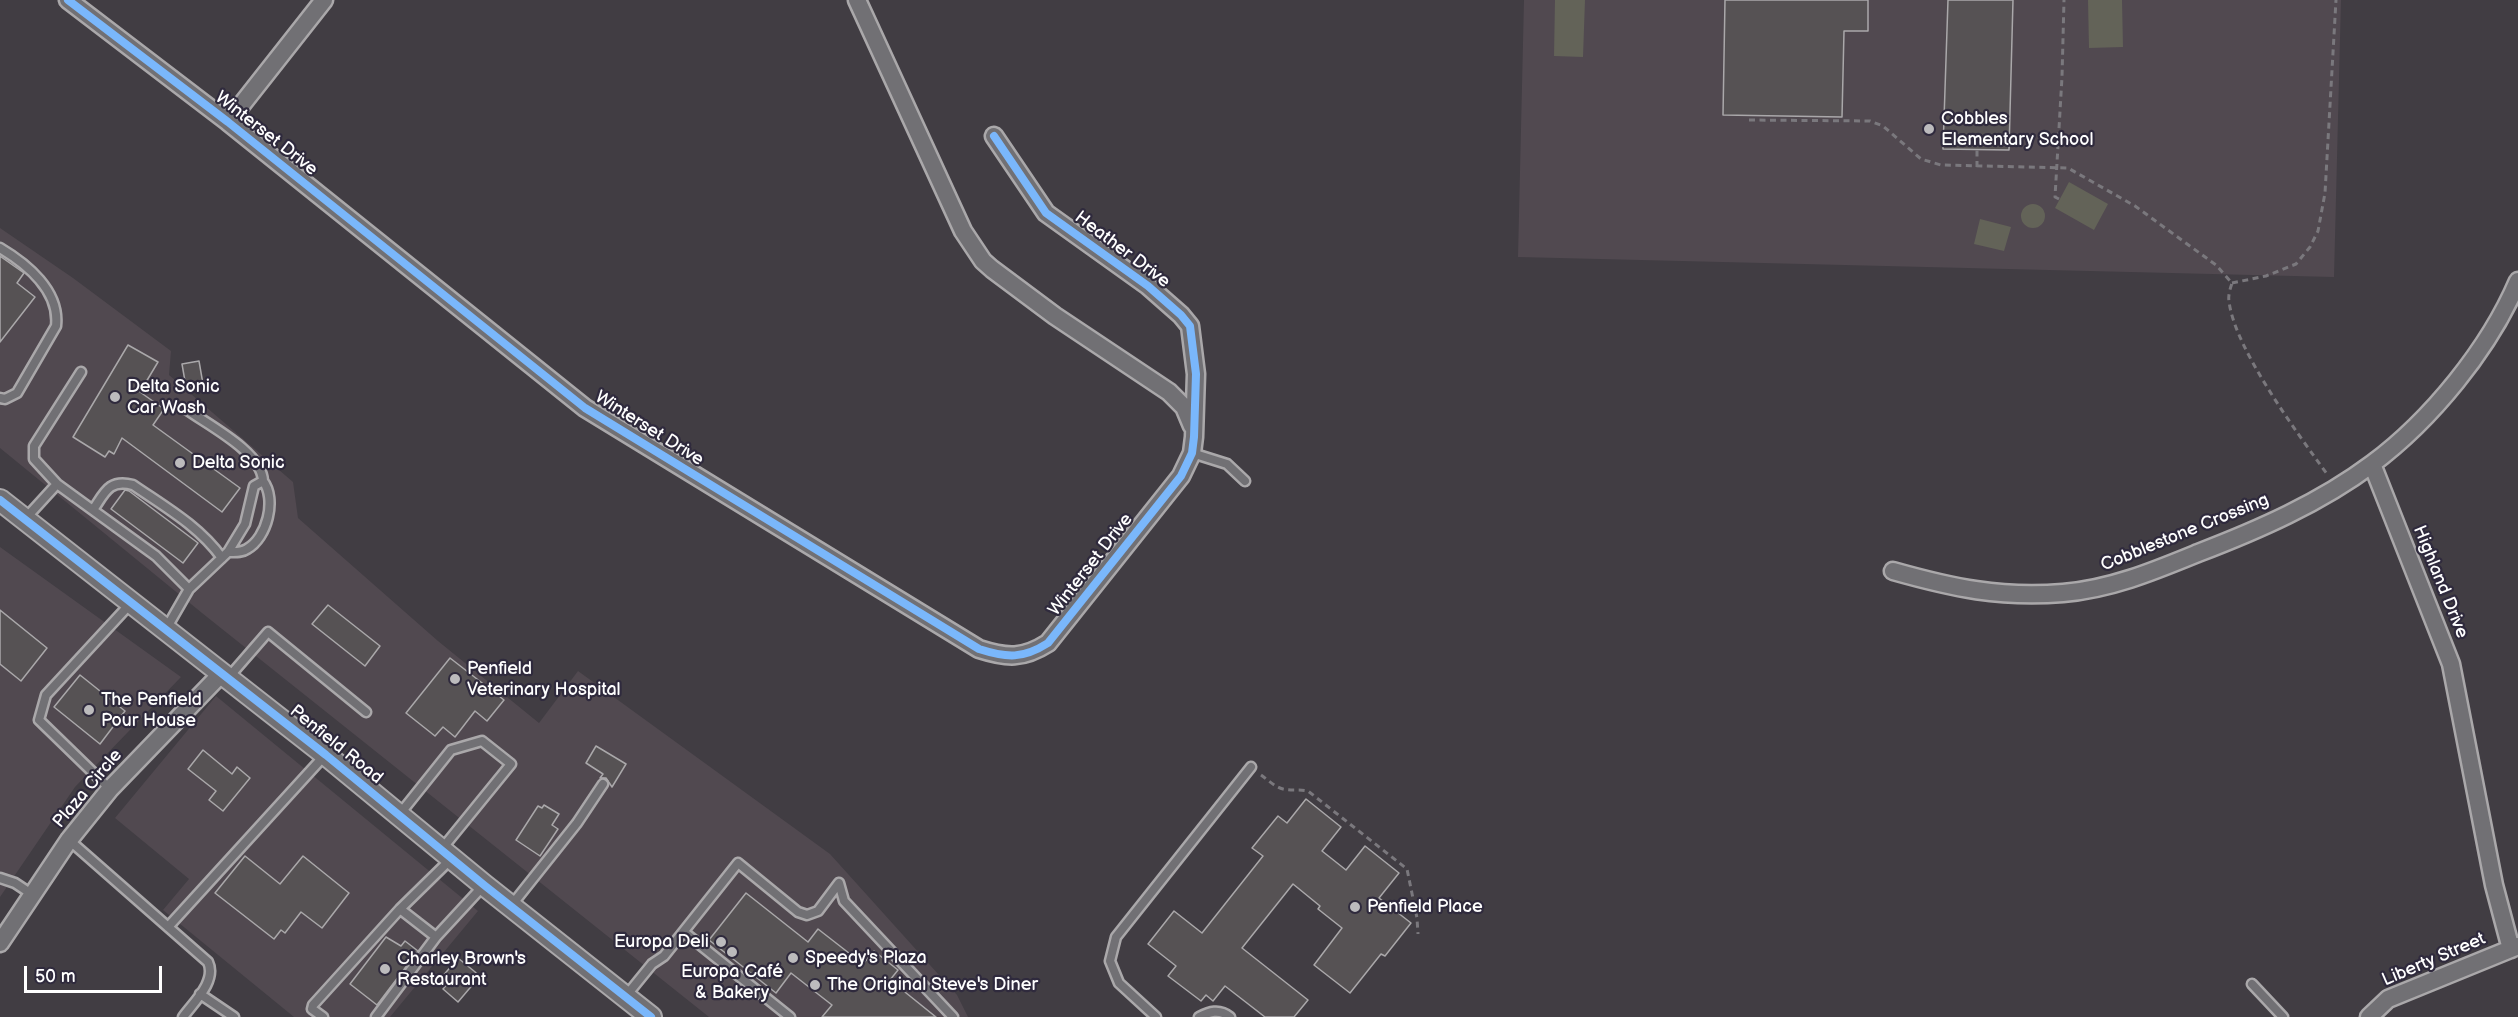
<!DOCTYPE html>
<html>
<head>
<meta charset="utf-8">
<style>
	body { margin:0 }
	#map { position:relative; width:2518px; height:1017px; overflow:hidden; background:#413d43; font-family:"Balsamiq Sans",sans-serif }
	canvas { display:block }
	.scale { position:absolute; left:24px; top:966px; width:138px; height:27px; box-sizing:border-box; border:3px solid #fff; border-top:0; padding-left:8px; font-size:18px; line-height:21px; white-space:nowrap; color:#fff; -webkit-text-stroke:4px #2f2a3d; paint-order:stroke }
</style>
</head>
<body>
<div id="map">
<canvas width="2518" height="1017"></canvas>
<div class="scale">50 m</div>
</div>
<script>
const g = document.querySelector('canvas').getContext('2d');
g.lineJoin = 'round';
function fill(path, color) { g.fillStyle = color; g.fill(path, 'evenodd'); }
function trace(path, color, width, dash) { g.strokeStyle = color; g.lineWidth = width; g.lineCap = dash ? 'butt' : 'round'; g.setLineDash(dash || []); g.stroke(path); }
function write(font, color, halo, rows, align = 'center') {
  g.font = font + ' "Balsamiq Sans",sans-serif'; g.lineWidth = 4.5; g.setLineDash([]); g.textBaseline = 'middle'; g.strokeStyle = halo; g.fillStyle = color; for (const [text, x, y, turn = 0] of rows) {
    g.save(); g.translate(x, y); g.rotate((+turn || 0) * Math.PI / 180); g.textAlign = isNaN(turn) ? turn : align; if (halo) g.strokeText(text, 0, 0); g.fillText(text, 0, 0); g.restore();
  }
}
fill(new Path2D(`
	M1524 0H2341L2334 277 1518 257Z
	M0 228 73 278 171 351 169 375 293 482 298 518 438 641 539 723 578 671 830 854 957 995 968 1017H709L202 613 0 448Z
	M0 547 181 677 75 787 0 897Z
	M216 696 478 911 390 1017H294L163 910 189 879 115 818Z`), '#514950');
fill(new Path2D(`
	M1555 0H1585L1583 57 1554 56Z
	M2088 0H2122L2123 47 2089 48Z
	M2069 182 2108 204 2094 230 2055 208Z
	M2021 216a12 12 0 1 1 24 0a12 12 0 1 1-24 0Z
	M1980 219 2011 227 2004 251 1974 244Z`), '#636358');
const building = new Path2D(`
	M1725 0H1868V31H1844L1842 117 1723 115Z
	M1948 0H2013L2009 150 1943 149Z
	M0 256 24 273 17 283 35 297 0 342Z
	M128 345 158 362 140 392 164 409 153 425 240 488 222 512 122 438 114 454 109 451 105 457 73 437Z
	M199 361 203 384 186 387 182 364Z
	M125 490 129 491 198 543 183 563 111 509Z
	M328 605 380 646 365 666 312 624Z
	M0 610 47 648 21 681 0 664Z
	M450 658 504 700 487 721 475 711 455 737 443 727 435 736 406 713Z
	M80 675 125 711 100 744 54 707Z
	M596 746 626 764 612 787 606 778H600L603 774 586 763Z
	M203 750 232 774 237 767 250 778 223 811 209 800 216 791 188 769Z
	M1306 799 1341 827 1322 851 1346 870 1365 846 1399 873 1379 898 1411 923 1385 956 1381 954 1350 993 1314 965 1342 928 1318 909 1320 906 1293 884 1242 948 1308 1000 1294 1017H1265L1225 986 1213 1001 1206 995 1201 1001 1168 976 1176 966 1148 944 1174 911 1202 933 1263 856 1252 848 1278 816 1287 823Z
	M544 805 559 814 552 825 558 829 540 856 516 840 538 806 542 808Z
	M245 856 280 884 303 856 349 893 322 928 301 912 285 933 281 930 274 939 215 893Z
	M746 893 808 942 818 929 863 964 874 951 898 970 890 980 936 1017H822L832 1005 791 973 776 993 709 940Z
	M386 937 401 946 405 941 418 951 377 1005 350 984Z
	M458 958 480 976 458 1002 443 989 449 982 442 977Z`);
fill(building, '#565254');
trace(building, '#aaa8aa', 1.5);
const service = new Path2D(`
	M0 248C27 264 60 291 56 326L17 393 5 399 0 398
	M186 409C208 425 262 452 263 481
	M1192 453 1227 464 1245 481
	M57 484 34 459V446L81 372
	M93 510C105 492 109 479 133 485 165 507 199 526 222 558
	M25 519 57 484 156 556 189 589 166 629
	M189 589 228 552 245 524 254 486 263 481C277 499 267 538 247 549 241 553 235 552 228 552
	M228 678 268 632 366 712
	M110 789 39 720 46 695 131 603
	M399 815 451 750 482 741 511 764 441 850
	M69 840 208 962C217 981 194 1002 183 1017
	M0 878 15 883 33 895
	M511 906 577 823 603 784
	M400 909 436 937
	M168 927 325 755
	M684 932 790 1017
	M2252 984 2283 1017
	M200 994 234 1017
	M626 996 652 964 664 956 738 863 798 912 807 915 818 911 839 883 844 901 953 1017
	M323 1017 312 1009 313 1005 400 909 451 859
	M376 1017 436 937 484 885
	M1156 1017 1119 983 1110 961 1116 937 1251 767
	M1199 1017C1209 1012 1219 1008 1230 1017`);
const minor = new Path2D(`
	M68 0 228 122 585 408 979 649C1007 658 1023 659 1048 643L1181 476 1192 453 1194 437 1196 374 1190 326 1181 315 1148 286 1046 213 994 136
	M857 0 963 231 983 261 992 269 1055 316 1169 392 1184 407 1192 426
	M228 122 324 0
	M2372 464 2451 664 2494 885 2511 949
	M1893 571C1953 588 2000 598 2063 593 2111 589 2154 571 2198 553 2258 530 2320 503 2372 464 2431 420 2489 349 2518 281
	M0 943 69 840 110 789 221 674
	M2369 1017 2388 999 2518 946`);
const tertiary = new Path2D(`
	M0 500 326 755 484 885 651 1017`);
trace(service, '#aaa8aa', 13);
trace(minor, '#aaa8aa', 21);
trace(tertiary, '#aaa8aa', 24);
trace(new Path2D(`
	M1749 120 1870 121 1883 126 1921 159 1941 165 2068 168 2135 206 2216 265 2232 283C2230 289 2228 296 2229 301 2234 348 2298 434 2327 474
	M1977 167V149
	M2059 199 2055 197 2062 77 2064 0
	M2232 283 2266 276 2296 264 2310 247 2318 231 2325 193 2336 0
	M1261 775C1268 780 1275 787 1283 789 1291 791 1299 789 1308 791L1407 869 1417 918 1418 934`), '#7a787d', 3, [6, 4.5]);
trace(service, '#717074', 8);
trace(minor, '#717074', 16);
trace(tertiary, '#717074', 20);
trace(new Path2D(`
	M68 0 228 122 585 408 979 649C1007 658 1023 659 1048 643L1181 476 1192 453 1194 437 1196 374 1190 326 1181 315 1148 286 1046 213 994 136
	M0 500 326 755 484 885 651 1017`), '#7ab7fb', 8);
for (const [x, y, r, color] of [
	[1929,129,6,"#bcbbbd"],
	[115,397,6,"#bcbbbd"],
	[180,463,6,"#bcbbbd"],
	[455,679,6,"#bcbbbd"],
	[89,710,6,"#bcbbbd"],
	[1355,907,6,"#bcbbbd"],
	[721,942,6,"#bcbbbd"],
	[732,952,6,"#bcbbbd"],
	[793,958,6,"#bcbbbd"],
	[385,969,6,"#bcbbbd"],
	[815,985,6,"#bcbbbd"]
]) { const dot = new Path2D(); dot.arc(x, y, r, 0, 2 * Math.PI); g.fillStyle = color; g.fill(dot); trace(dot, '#2f2a3d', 2); }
write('18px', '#fff', '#2f2a3d', [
	["Cobbles",1941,119],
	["Elementary School",1941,140],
	["Delta Sonic",127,387],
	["Car Wash",127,408],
	["Delta Sonic",192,463],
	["Penfield",467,669],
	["Veterinary Hospital",467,690],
	["The Penfield",101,700],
	["Pour House",101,721],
	["Penfield Place",1367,907],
	["Europa Deli",709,942,"right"],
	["Speedy's Plaza",805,958],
	["Charley Brown's",397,959],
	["Restaurant",397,980],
	["Europa Café",732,972,"center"],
	["& Bakery",732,993,"center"],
	["The Original Steve's Diner",827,985]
], 'left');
write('18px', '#fff', '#2f2a3d', [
	["Winterset Drive",266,134,38],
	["Heather Drive",1122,250,37],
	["Winterset Drive",649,429,32],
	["Cobblestone Crossing",2185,533,-22],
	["Winterset Drive",1091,565,-52],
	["Highland Drive",2440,582,68],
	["Penfield Road",336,745,39],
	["Plaza Circle",88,789,-50],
	["Liberty Street",2434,960,-23]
]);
</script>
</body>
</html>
